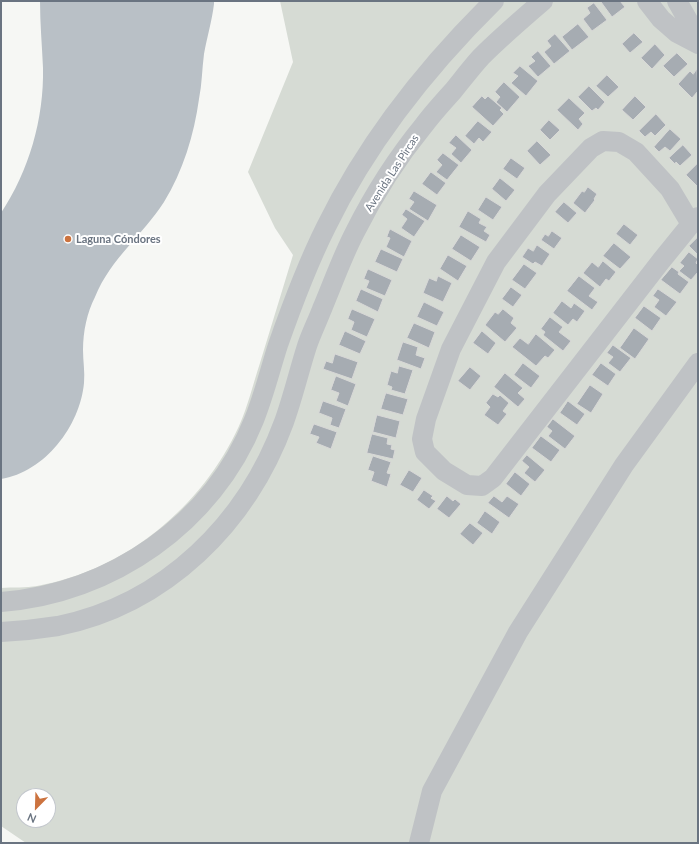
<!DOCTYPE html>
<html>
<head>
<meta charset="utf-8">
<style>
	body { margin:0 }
	#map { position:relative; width:699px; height:844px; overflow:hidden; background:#f6f7f4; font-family:Lato,sans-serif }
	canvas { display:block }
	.frame { position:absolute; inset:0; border:2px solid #6a7481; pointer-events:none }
	.north { position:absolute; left:16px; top:788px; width:40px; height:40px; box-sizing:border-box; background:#fff; border:1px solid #c3c7cd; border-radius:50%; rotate:203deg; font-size:11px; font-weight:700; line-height:16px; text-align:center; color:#6a7481 }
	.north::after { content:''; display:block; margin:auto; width:14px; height:18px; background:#cc733f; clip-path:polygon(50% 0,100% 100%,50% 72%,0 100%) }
</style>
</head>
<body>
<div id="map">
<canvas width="699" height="844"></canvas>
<div class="frame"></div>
<div class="north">N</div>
</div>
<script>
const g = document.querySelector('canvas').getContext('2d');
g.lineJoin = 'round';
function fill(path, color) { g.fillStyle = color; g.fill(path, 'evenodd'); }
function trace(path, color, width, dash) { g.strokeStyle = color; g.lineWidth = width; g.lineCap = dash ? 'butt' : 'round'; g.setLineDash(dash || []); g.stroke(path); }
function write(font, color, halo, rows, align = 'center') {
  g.font = font + ' Lato,sans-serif'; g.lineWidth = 4; g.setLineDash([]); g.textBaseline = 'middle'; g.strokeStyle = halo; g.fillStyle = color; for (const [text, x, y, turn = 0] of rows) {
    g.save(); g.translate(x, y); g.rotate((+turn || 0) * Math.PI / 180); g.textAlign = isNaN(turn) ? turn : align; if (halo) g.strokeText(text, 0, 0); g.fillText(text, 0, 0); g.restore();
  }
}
fill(new Path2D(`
	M280 1H698V843H26L1 826V588C13 587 26 588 37 586 126 570 202 507 239 426 248 406 253 384 260 363 271 327 282 291 293 255L275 228 248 172 293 62ZM24 796H48V820H24Z`), '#d6dbd4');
fill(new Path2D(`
	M40 1H214V4C212 21 207 37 204 54 202 69 202 84 199 99 194 135 183 171 164 202 142 236 111 258 95 297 87 313 83 331 83 350 83 361 85 372 84 383 80 426 45 472 1 479V213C29 171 44 119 43 68 42 46 40 23 40 1Z`), '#b9c0c6');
const building = new Path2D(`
	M602 1H620L625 7 612 17 601 2Z
	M594 3 607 20 592 31 583 19 590 13 587 8Z
	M578 24 589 37 572 50 562 37Z
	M634 33 643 42 630 53 622 44Z
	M555 34 570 51 554 64 544 52 551 46 547 41Z
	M655 44 665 55 652 69 641 58Z
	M538 51 551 66 538 77 528 66 535 61 531 57Z
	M677 53 688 64 674 77 663 66Z
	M520 66 538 81 526 96 511 83 518 76 513 73Z
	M697 69 698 91 692 98 678 84 690 71 693 74Z
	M607 75 619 87 608 97 596 86Z
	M504 82 520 97 507 112 496 102 500 97 495 92Z
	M589 86 605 102 598 110 596 108 592 111 578 97Z
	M482 96 485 99 488 96 502 108 500 110 504 114 493 126 472 107Z
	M635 96 646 107 633 120 622 110Z
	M569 98 585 113 579 119 583 124 578 130 557 110Z
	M656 114 666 125 655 136 651 132 645 137 639 131Z
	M549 120 560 130 550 140 540 130Z
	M478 121 492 132 483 142 479 138 474 144 465 136Z
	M670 129 681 139 670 151 665 147 659 152 654 147Z
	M456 135 472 150 461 163 451 154 456 148 449 143Z
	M537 141 551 155 540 165 527 151Z
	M683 145 692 155 680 166 676 162 675 164 669 158Z
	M443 153 459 165 447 180 436 172 442 165 437 160Z
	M511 158 525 168 517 179 503 169Z
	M698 163V187L686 175Z
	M431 172 446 183 437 195 422 184Z
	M500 178 515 190 506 201 492 189Z
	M588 187 597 194 594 199 595 200 585 213 573 203 582 191 584 192Z
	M414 191 437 205 428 221 409 209 414 202 409 199Z
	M486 197 502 207 493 220 478 210Z
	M564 202 577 213 568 223 555 212Z
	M406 209 425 221 414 237 401 228 407 219 402 215Z
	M468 211 481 219 479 223 487 227 484 231 490 235 486 242 459 227Z
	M624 224 638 235 630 245 616 234Z
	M390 229 412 241 404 257 386 247 390 238 387 237Z
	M552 231 562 238 554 249 541 240 545 234 548 236Z
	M461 235 480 247 471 261 452 249Z
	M698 237V255L689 246Z
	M614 243 631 257 620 269 603 256Z
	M537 245 550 254 542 266 535 262 533 264 522 257 528 248 533 251Z
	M381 249 403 259 397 272 375 262Z
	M689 252 698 259 696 263 698 265V272L691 280 679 271 684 266 680 263Z
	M448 255 467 266 458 281 440 269Z
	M603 261 616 272 609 281 606 279 600 287 583 273 592 262 598 267Z
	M524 264 537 273 525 289 512 280Z
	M672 267 679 272 678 274 689 282 680 294 661 280Z
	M368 269 392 280 385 296 366 288 369 281 364 279Z
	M438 276 452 283 443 302 423 293 429 278 436 281Z
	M579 276 595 288 589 296 598 302 592 310 567 291Z
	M511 287 522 295 513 307 502 299Z
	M361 289 383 299 378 312 356 301Z
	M658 289 677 302 666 316 654 307 659 300 653 296Z
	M562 301 571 308 574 303 585 311 577 322 573 319 568 325 553 313Z
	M424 302 444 312 437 326 417 317Z
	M644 306 661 318 652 331 635 318Z
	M352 309 375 319 367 337 351 330 354 322 348 319Z
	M503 309 514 318 511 323 517 328 505 342 485 325 495 312 498 314Z
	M550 317 563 327 559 332 571 341 563 351 543 335 545 332 541 329Z
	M414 323 435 332 429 348 407 338Z
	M634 328 649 339 635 359 620 348Z
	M345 331 366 341 360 354 339 345Z
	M482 331 496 343 488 354 473 343Z
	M536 334 555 350 548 358 545 356 536 366 512 347 520 338 528 344Z
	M403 342 418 347 416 355 425 358 421 369 397 360Z
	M613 345 631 358 620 372 608 363 613 357 607 353Z
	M335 354 358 362 352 379 323 369 326 361 332 363Z
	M523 363 540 376 531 388 514 375Z
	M601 363 616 374 608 386 592 375Z
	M399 366 413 370 405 394 391 390 392 387 387 385 391 371 397 373Z
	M470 367 481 376 470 390 458 381Z
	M505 373 523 388 518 393 525 399 518 407 494 387Z
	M336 376 356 384 348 406 336 401 339 393 331 390Z
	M590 385 603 394 591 413 577 404Z
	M386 393 408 399 403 415 381 409Z
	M493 394 498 397 500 395 509 403 503 411 507 414 498 425 484 415 490 407 486 403Z
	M323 401 346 409 339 428 330 425 332 418 319 413Z
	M568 401 585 414 577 425 560 413Z
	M377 415 400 421 396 438 373 432Z
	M553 419 575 436 565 449 548 436 552 431 547 427Z
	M314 424 337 432 331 449 316 443 319 437 310 434Z
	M372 434 388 438 387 444 392 445 391 449 395 450 393 459 367 453Z
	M541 436 560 450 551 462 532 448Z
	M527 455 545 470 535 482 524 473 529 467 522 461Z
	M373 456 391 462 387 473 391 474 387 487 371 481 374 472 368 470Z
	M409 470 422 478 413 492 400 485Z
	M515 472 530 484 521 496 506 484Z
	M424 490 433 496 431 498 436 501 429 509 417 500Z
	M447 496 453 501 455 499 461 504 449 518 437 509Z
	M494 496 502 502 507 496 519 504 509 518 488 503Z
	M485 511 500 522 492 534 477 523Z
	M470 523 483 533 473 545 460 534Z`);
fill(building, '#a6acb2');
trace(building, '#d8d8d7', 1);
trace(new Path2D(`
	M647 1 661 19 677 33 698 44
	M677 1 698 38
	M691 224 670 189 636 152 619 142 603 141 591 148 547 194 496 262 451 349 426 419 422 439 425 452 444 471 467 485 482 486 493 478 661 261 691 224 698 217
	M1 602C111 594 213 523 254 420 264 395 270 370 278 345 292 305 307 265 326 227 368 141 426 68 494 1
	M1 632C20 631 39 629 58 626 166 604 247 523 284 422 293 397 299 371 307 346 311 334 317 322 322 309 333 283 342 257 355 232 374 194 397 158 424 125 433 113 443 102 453 91 462 80 471 68 481 57 501 37 522 19 543 1
	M419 843 432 791 518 632 624 465 698 363`), '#bfc2c5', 20);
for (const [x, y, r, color] of [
	[68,239,4,"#cc733f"]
]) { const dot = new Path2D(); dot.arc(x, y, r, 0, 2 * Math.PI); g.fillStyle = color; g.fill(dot); trace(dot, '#fff', 1.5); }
write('11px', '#6a7481', '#fff', [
	["Avenida Las Pircas",392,173,-57]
]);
write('bold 11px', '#6a7481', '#fff', [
	["Laguna Cóndores",76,239]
], 'left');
</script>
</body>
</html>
